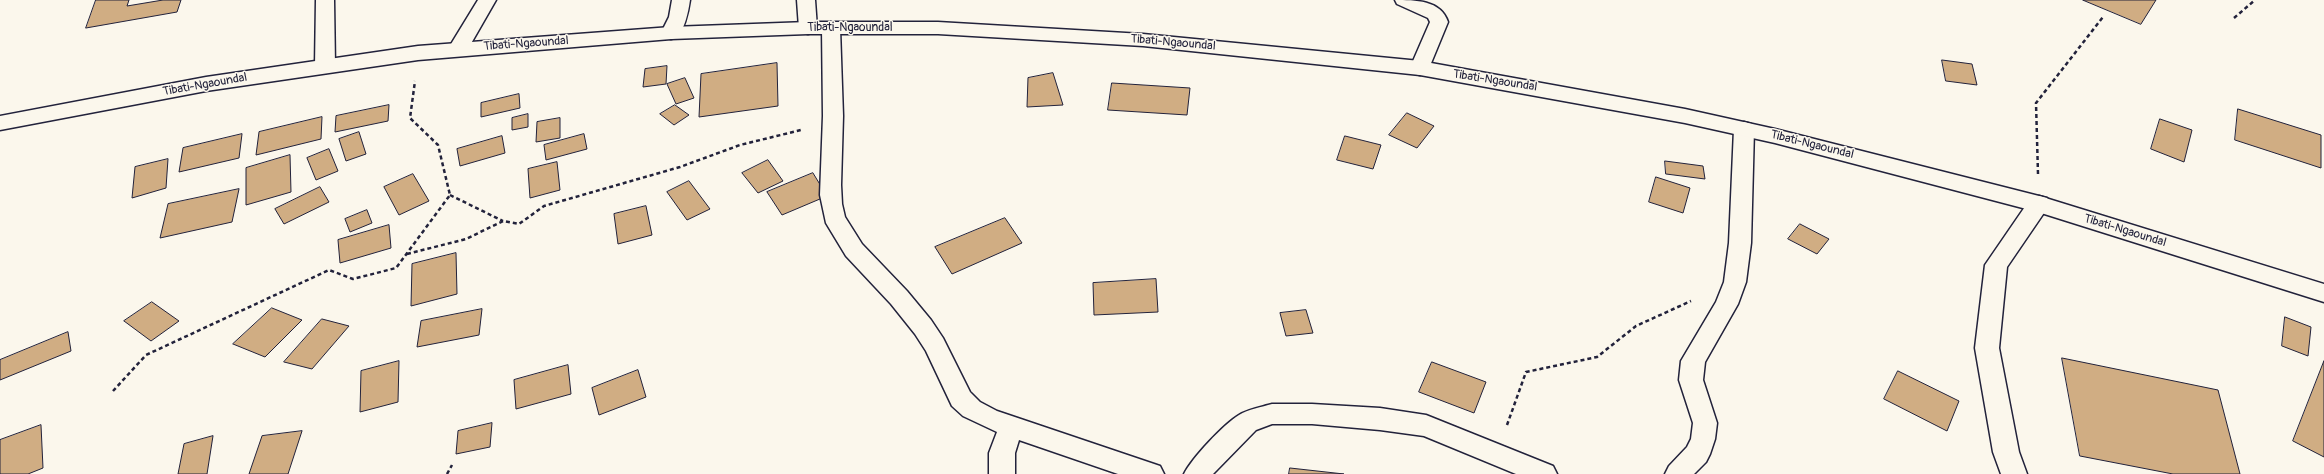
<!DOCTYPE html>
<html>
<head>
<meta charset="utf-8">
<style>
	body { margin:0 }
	canvas { display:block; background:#fbf7ec }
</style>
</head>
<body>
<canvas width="2324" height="474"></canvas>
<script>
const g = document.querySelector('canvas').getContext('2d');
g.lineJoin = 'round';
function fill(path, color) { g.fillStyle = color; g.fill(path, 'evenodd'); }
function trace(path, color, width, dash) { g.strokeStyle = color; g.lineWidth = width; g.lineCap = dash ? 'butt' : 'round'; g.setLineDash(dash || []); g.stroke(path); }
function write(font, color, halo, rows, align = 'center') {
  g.font = font + ' Pangolin,sans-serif'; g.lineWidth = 3; g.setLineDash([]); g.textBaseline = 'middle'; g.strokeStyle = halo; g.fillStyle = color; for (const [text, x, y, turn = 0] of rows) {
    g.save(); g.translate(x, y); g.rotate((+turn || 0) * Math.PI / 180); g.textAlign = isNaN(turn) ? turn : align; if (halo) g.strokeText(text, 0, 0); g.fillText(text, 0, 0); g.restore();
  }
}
const building = new Path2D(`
	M96 0H129L127 6 163 0H181L177 12 86 28Z
	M2083 0H2156L2141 24Z
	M1942 60 1972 64 1977 85 1946 81Z
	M777 63 778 106 699 117 701 74Z
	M667 66 666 84 643 87 645 69Z
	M1053 73 1063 105 1027 107 1028 78Z
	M685 78 694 98 676 104 667 84Z
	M1112 83 1190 88 1187 115 1108 110Z
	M519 94 520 108 481 117V103Z
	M389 105 388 121 335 132 336 116Z
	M675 105 689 115 674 125 660 114Z
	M2238 109 2321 135V168L2235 140Z
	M1407 113 1434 126 1417 148 1389 135Z
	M528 114V127L512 130V118Z
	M322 117 321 139 256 155 259 132Z
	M560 118V138L536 142 537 122Z
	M2160 119 2192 130 2184 162 2151 149Z
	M359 132 366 154 346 161 339 139Z
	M242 134 239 158 179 172 183 148Z
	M584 134 587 149 546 160 544 145Z
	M502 136 505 153 460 166 457 149Z
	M1345 136 1381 145 1373 169 1337 160Z
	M329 149 338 171 316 180 307 158Z
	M290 155 291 192 246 205V168Z
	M168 159 166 188 132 198 135 167Z
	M768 160 783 181 758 193 742 173Z
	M1665 161 1703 166 1705 179 1666 174Z
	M557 162 560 190 530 198 528 169Z
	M813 173 827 196 782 215 767 192Z
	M413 174 429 201 399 215 384 187Z
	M1656 177 1690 188 1683 213 1649 202Z
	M689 181 710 209 687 220 667 192Z
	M320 187 329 202 284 224 275 209Z
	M239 189 232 222 160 238 168 204Z
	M646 206 652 235 618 244 614 214Z
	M367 210 372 223 350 232 345 219Z
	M1005 218 1022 243 952 274 935 247Z
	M1800 224 1829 239 1817 254 1788 239Z
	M389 225 391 248 340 263 338 240Z
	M456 253 457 294 411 306 412 264Z
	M1156 279 1158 312 1094 315 1093 283Z
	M152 302 179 321 151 341 124 321Z
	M272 308 302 320 265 357 233 344Z
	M482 309 479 335 417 347 421 321Z
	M1306 310 1313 333 1286 336 1280 313Z
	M2285 317 2311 327 2308 356 2282 346Z
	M322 319 349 326 312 369 284 362Z
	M68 332 71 351 0 380V360Z
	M2062 358 2218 390 2240 474H2173L2080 456Z
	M399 361 398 402 360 412 361 371Z
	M2324 361V457L2293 441Z
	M1432 362 1486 382 1474 413 1419 392Z
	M568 365 571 394 516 409 514 380Z
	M638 370 646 397 599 415 592 388Z
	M1898 371 1959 401 1947 431 1884 399Z
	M492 423 490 447 456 454 458 431Z
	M41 425 43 468 28 474H0V440Z
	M302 431 288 474H249L262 436Z
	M213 436 207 474H178L184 444Z
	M1290 468 1344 474H1289Z`);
fill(building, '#d0ad83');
trace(building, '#22223b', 1);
const minor = new Path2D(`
	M316 0H334L335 66 332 71 325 73 318 71 315 66Z
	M478 0H496L465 54 458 55 451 54 448 49Z
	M672 0H690C688 14 685 26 678 37L671 39 664 37 661 33 669 17Z
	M797 0H815L817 28 815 32 808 34 801 32 799 28Z
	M1395 0C1415 0 1441 0 1448 22L1427 73 1420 75 1413 73 1410 68 1430 22 1428 18 1397 4Z
	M831 22 838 24 840 28 843 116 841 185 842 204 845 217 862 244 907 291 931 320 943 338 970 392 980 402 997 411 1160 466 1164 474H1118L1019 440 1015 453V474H989V453L997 432 963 416 952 406 926 351 915 334 891 304 846 256 826 223 820 195 823 116 822 28 824 24Z
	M1744 122 1751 124 1754 129 1751 243 1746 282 1738 304 1705 362 1703 380 1717 423 1715 439 1710 454 1706 462 1694 474H1665L1669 466 1687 447 1691 439 1693 423 1679 380 1681 361 1716 302 1724 282 1729 243 1734 129 1737 124Z
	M2039 196 2047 198 2050 204 2007 267 1999 348 2019 452 2027 474H2001L1993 452 1975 348 1985 265 2031 198Z
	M1272 404H1312L1380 408 1426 415 1553 466 1557 474H1516L1424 436 1380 430 1312 424H1272L1256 430 1213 474H1184C1192 458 1224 424 1239 415 1248 409 1262 407 1272 404Z`);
const highway = new Path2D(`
	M808 22H938L1143 34 1420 61 1685 109 1775 129 2039 196 2324 284V302L2038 212 1775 143 1685 123 1420 75 1143 46 938 34H808L671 39 418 60 206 91 0 130V116L206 77 418 46 671 27Z`);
trace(minor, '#22223b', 3);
trace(highway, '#22223b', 3);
trace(new Path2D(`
	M2234 18 2255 0
	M2038 174 2036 103 2103 17
	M450 195 503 221
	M407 254 466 239 503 221 519 224 544 206 680 167 740 145 801 130
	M113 391 146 355 329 270 353 279 396 268 450 195 438 145 410 118 415 81
	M1507 425 1526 372 1597 357 1636 326 1691 301
	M447 474 452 465`), '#22223b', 2.5, [4, 3]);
fill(minor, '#fbf7ec');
fill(highway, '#fbf7ec');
write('12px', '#22223b', '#fbf7ec', [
	["Tibati-Ngaoundal",850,28],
	["Tibati-Ngaoundal",1173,43,5],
	["Tibati-Ngaoundal",526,44,-4],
	["Tibati-Ngaoundal",1495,81,9],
	["Tibati-Ngaoundal",205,85,-10],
	["Tibati-Ngaoundal",1812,145,14],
	["Tibati-Ngaoundal",2125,231,17]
]);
</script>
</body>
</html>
